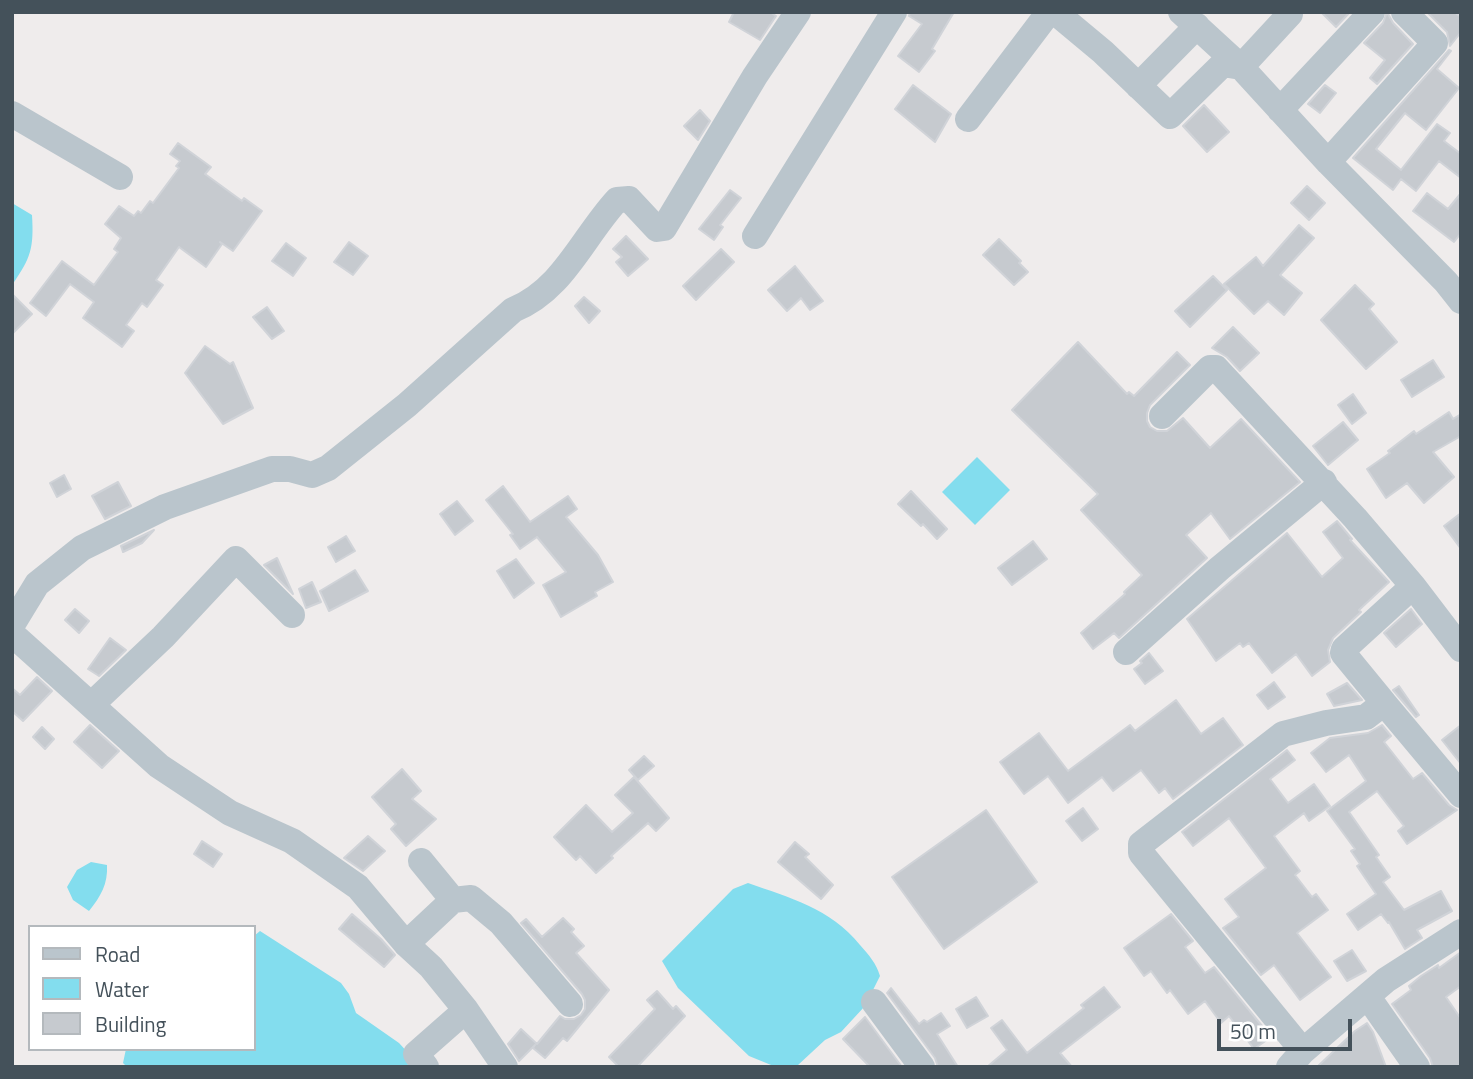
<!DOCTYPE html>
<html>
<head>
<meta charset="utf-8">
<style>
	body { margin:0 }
	#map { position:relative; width:1473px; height:1079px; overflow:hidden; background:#efecec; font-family:"Titillium Web",sans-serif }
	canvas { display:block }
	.frame { position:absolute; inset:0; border:14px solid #44515a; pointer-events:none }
	.legend { position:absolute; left:28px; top:925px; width:228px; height:126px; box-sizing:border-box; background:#fff; border:2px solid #b4b9bd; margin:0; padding:9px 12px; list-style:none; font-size:21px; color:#44515a }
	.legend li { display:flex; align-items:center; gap:14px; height:35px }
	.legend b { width:35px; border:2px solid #b4b9bd }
	.scale { position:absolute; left:1217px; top:1019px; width:135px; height:32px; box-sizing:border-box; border:4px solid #44515a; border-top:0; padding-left:9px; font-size:21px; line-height:24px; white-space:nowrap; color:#44515a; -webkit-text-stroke:5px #fff; paint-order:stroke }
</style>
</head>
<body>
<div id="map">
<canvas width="1473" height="1079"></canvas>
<div class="frame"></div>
<ul class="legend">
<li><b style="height:9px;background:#bac5cc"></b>Road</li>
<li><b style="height:19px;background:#83ddee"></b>Water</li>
<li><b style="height:19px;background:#c6cacf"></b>Building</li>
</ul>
<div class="scale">50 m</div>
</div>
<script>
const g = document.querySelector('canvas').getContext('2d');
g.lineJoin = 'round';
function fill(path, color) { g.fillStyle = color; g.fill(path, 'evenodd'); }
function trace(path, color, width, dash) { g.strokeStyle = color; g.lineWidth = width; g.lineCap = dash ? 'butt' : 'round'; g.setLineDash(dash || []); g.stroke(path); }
fill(new Path2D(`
	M12 203 32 215C34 248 31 258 12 285Z
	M977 457 1010 490 975 525 942 492Z
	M91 862 107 865C108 884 101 896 89 911L73 900 67 887 77 870Z
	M748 883C790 898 830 908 860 945 869 955 876 963 880 976L865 1006 841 1032 825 1040 798 1065 776 1067 749 1056 678 988 662 961 733 889Z
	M260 931 341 983 349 994 356 1013 399 1043 411 1056 407 1067H127L123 1063 126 1049H254V936Z`), '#83ddee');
const building = new Path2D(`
	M734 12H770L776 16 760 40 729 22Z
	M910 12H954L932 49 935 51 919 72 898 56 922 24 909 16Z
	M1321 12H1350L1336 27Z
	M1387 12 1393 23 1413 44 1377 84 1370 78 1385 60 1364 43 1383 23Z
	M1427 12H1454L1461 17V32L1450 46 1447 32Z
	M1449 50 1451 51 1437 69 1459 88 1426 130 1405 113 1376 149 1401 170 1437 124 1450 133 1444 141 1461 154V178L1439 161 1416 191 1401 179 1393 190 1353 158Z
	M913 85 951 114 935 142 895 109Z
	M1325 85 1336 93 1320 113 1308 104Z
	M1204 105 1229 132 1207 152 1183 126Z
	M700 110 710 121 698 140 684 126Z
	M178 143 211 167 205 174 242 201 244 198 262 211 233 251 220 242 222 244 206 267 179 247 156 280 163 285 147 307 142 303 126 325 134 331 122 347 83 318 94 302 70 284 46 316 30 303 62 261 94 285 118 252 114 249 121 238 105 224 119 206 134 216 138 211 141 213 150 201 153 203 179 168 176 166 180 161 170 154Z
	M1307 186 1325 203 1309 220 1291 203Z
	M730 190 741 198 720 225 723 227 714 240 699 229Z
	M1427 193 1448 209 1461 193V233L1454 242 1413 211Z
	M1299 225 1314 238 1280 275 1302 293 1284 315 1268 301 1254 314 1224 284 1256 257 1263 266Z
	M626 236 648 259 628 276 616 262 622 257 613 249Z
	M999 239 1021 261 1019 263 1028 272 1014 285 983 255Z
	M349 242 368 256 353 275 334 262Z
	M286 243 306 258 293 276 272 261Z
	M721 249 734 262 696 300 683 286Z
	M795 266 823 301 810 310 801 298 787 311 768 290Z
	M1213 276 1227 290 1190 327 1175 311Z
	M1355 285 1374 304 1369 309 1397 342 1366 369 1321 320Z
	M12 294 32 314 12 334Z
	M584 297 600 311 589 323 575 306Z
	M267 307 284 331 272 339 253 317Z
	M1233 327 1259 353 1240 371 1227 357 1212 348Z
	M1078 342 1127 394 1129 392 1134 396 1177 352 1190 365 1150 405 1147 413V421L1150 427 1157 431H1167L1183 418 1210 448 1241 419 1300 482 1230 539 1211 513 1186 535 1207 558 1119 638 1114 633 1093 649 1081 633 1125 594 1124 592 1142 575 1081 510 1098 494 1012 410Z
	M205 346 230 364 233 362 253 408 223 424 185 373Z
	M1433 360 1444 377 1412 397 1401 380Z
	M1353 394 1366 413 1352 424 1338 405Z
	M1449 412 1453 419 1461 414V436L1433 452 1454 477 1424 503 1407 483 1386 498 1367 469 1390 453 1388 451 1414 431 1416 434Z
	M1343 422 1358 440 1328 465 1313 446Z
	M64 475 71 489 57 497 50 483Z
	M118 482 131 506 105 519 92 496Z
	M503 486 530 522 568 496 577 509 566 517 598 555 613 582 595 592 597 596 561 617 543 585 566 572 537 537 520 549 510 535 513 534 486 500Z
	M911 491 947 529 937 539 923 524 921 526 898 504Z
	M457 501 473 521 455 535 440 514Z
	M1461 513V549L1444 526Z
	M1337 521 1352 539 1350 540 1389 582 1359 610 1361 612 1333 638 1328 650 1330 662 1312 676 1296 654 1272 673 1249 643 1243 647 1240 643 1216 661 1187 619 1287 533 1322 577 1343 558 1323 532Z
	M154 530 142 543 123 552 121 546Z
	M346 536 355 551 336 562 328 547Z
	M1033 541 1047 559 1012 585 998 568Z
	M277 558 293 594 264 565Z
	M516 559 534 583 514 598 497 571Z
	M355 570 368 591 329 611 320 591Z
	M312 582 321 602 306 608 299 589Z
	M75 609 89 621 79 633 65 620Z
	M1411 609 1422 624 1396 647 1384 633Z
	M110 638 126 650 99 676 88 669Z
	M1149 653 1163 671 1145 684 1134 669 1142 663 1140 661Z
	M37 677 52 691 23 721 12 711V688L20 695Z
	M1274 682 1285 697 1268 709 1257 695Z
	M1347 683 1362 700 1334 706 1327 694Z
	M1399 686 1419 715 1416 717 1393 690Z
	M1176 700 1201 734 1223 718 1243 745 1173 799 1165 788 1159 793 1141 770 1113 791 1102 777 1068 803 1048 776 1024 794 1000 762 1039 733 1068 771 1130 725 1135 731Z
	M90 725 119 751 102 768 74 742Z
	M1382 725 1391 736 1384 742 1413 779 1422 773 1449 805 1457 810 1407 844 1398 831 1404 826 1377 791 1349 812 1379 855 1376 857 1390 877 1383 882 1404 910 1441 891 1452 911 1417 930 1422 938 1405 949 1389 922 1388 923 1381 914 1358 930 1347 914 1376 894 1357 866 1360 864 1351 851 1355 849 1327 811 1366 781 1349 755 1326 772 1311 753 1330 738 1368 733Z
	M1461 725V764L1442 740Z
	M42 727 54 739 45 749 33 737Z
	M1287 750 1295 760 1270 779 1288 803 1314 784 1330 806 1309 821 1304 813 1274 836 1300 871 1295 875 1312 897 1316 894 1328 910 1297 933 1331 977 1300 1000 1274 965 1261 975 1223 928 1239 917 1225 899 1266 868 1229 818 1193 846 1182 832Z
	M644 756 654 766 638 780 629 770Z
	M402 769 421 791 412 799 436 819 406 846 391 829 396 824 372 797Z
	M634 777 669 818 656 831 648 823 611 856 613 858 596 873 580 856 576 860 554 837 586 805 612 832 633 813 615 795Z
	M1083 808 1098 829 1082 841 1066 821Z
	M986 810 1037 882 944 949 892 877Z
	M368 836 385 851 363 871 344 858Z
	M202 841 222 854 213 867 194 854Z
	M795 842 809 854 805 857 833 885 821 899 778 862Z
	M352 914 381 939 395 955 384 967 339 929Z
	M1171 914 1193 941 1185 947 1205 973 1214 967 1271 1037 1254 1049 1229 1016 1221 1023 1205 1001 1188 1014 1170 990 1167 993 1151 971 1144 976 1124 948Z
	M563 918 574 929 571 932 584 946 576 953 609 990 567 1041 563 1038 545 1058 533 1048 535 1045 519 1061 508 1044 521 1029 537 1044 560 1016 565 1019H574L581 1015 585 1009V1000L582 994 521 923 526 919 542 937Z
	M1352 950 1366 971 1347 981 1334 961Z
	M1461 952V986L1446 997 1461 1019V1067H1433L1430 1058 1392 1004 1411 990 1409 986 1421 976 1438 965 1439 968Z
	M1104 987 1120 1007 1060 1053 1072 1067H987L1007 1050 991 1028 1002 1020 1027 1053 1084 1008 1081 1005Z
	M891 988 919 1024 924 1020 927 1022 941 1013 950 1026 937 1034 958 1067H938L935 1058 887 993Z
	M657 991 673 1009 676 1006 685 1016 637 1067H619L609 1057 655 1009 647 1000Z
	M976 997 988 1016 967 1028 956 1009Z
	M865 1017 902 1067H870L843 1039Z
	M1367 1023 1373 1032 1386 1067H1317L1355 1031Z`);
fill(building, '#c6cacf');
trace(building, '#d0d3d8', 2);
trace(new Path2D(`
	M1055 12 1103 52 1170 116 1223 64 1241 67 1290 14
	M1181 12 1241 67 1328 162 1446 282 1461 301
	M1138 86 1197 26
	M1280 110 1372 12
	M12 114 120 177
	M968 119 1049 12
	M1328 162 1435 43 1404 12
	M755 236 894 12
	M1162 416 1210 368H1216L1355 518 1413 586 1461 649
	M12 625 37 584 82 548 165 507 272 469H290L312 475 328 468 407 405 513 310C563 290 582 238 617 200L629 199 657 229 664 228 755 76 798 12
	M12 634 159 766 230 813 292 841 358 887 406 944 431 967 466 1010 505 1067
	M1126 652 1220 568 1324 482
	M1384 703 1343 653 1344 649 1413 586
	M91 705 163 637 236 559 292 615
	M453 900 471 898 501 923 570 1004
	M406 944 453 900 421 861
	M1368 997 1417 1067
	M874 1002 922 1067
	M1303 1051 1141 853V844L1283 734 1326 723 1366 717 1384 703 1461 795
	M426 1067 416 1054 466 1010
	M1289 1067 1303 1051 1386 980 1461 932`), '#bac5cc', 26);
</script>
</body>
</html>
